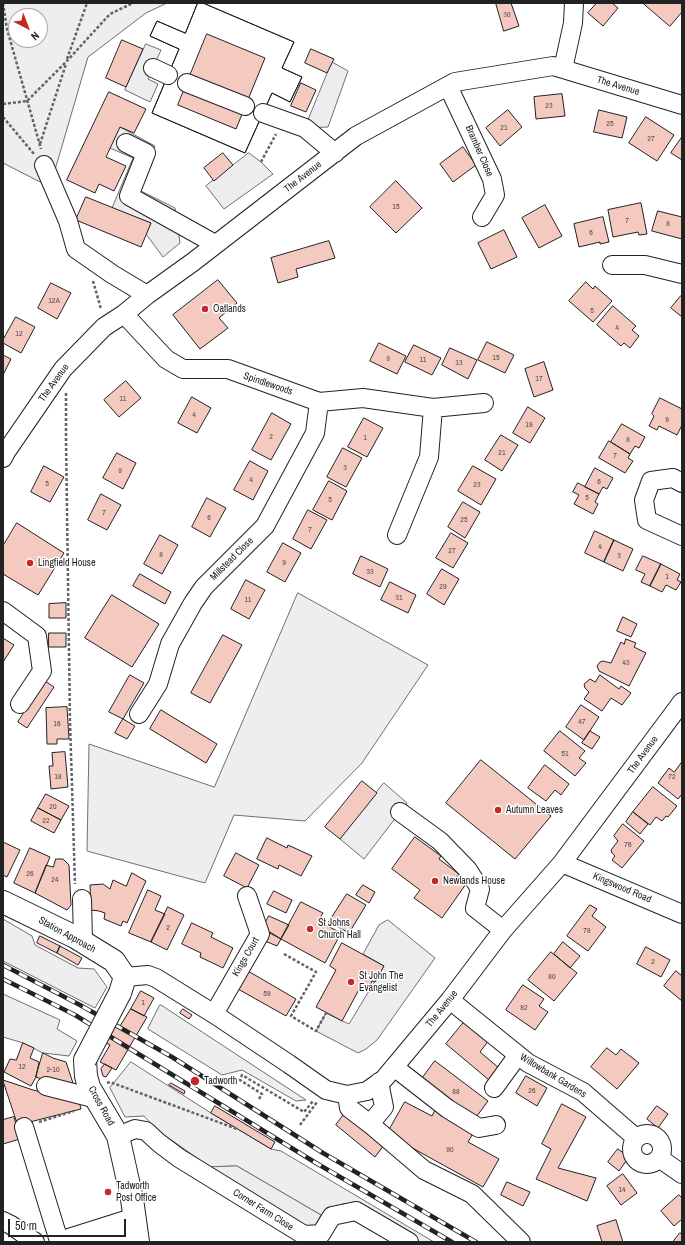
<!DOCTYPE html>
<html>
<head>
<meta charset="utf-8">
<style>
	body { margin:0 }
	#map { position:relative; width:685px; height:1245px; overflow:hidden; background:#fff; font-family:"Archivo Narrow",sans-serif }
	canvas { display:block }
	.frame { position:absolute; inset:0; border:4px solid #222; pointer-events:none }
	.north { position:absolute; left:8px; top:8px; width:40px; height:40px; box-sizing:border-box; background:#fff; border:1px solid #a7a7a7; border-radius:50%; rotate:138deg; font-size:11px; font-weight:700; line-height:16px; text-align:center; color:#222 }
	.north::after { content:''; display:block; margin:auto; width:14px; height:18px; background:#c62828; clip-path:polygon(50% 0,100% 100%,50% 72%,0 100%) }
	.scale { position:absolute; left:8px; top:1219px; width:118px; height:18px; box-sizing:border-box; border:2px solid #222; border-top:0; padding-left:5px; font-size:12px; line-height:14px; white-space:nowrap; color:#222; -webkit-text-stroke:3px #fff; paint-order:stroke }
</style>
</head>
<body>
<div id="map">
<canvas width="685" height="1245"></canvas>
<div class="frame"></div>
<div class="north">N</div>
<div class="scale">50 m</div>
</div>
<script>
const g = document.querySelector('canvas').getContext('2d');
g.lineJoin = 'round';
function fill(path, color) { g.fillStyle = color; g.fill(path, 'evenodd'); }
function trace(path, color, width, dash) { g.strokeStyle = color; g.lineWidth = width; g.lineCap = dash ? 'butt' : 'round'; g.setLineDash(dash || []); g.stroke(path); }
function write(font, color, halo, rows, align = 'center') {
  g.font = font + ' "Archivo Narrow",sans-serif'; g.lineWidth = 3; g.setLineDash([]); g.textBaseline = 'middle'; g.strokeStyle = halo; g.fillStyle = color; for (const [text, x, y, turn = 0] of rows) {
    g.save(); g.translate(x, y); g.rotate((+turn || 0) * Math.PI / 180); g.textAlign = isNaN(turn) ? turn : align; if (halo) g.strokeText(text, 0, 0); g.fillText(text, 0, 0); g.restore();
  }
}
const green = new Path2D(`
	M3 3H167L146 13 88 57 50 187 3 163ZM16 16H40V40H16Z
	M298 593 428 665 362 763 305 821 234 815 205 883 87 851 89 744 214 787Z
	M3 919 32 936 35 945 78 968 94 969 107 987 95 1008 3 961Z
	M3 994 60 1020 57 1029 77 1041 69 1056 43 1053 23 1043 3 1037Z
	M160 1005H161L306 1100 296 1101 242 1070 222 1075 148 1029Z
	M131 1062 211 1113 271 1149 281 1151 434 1242H420L358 1203 343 1204 321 1215 237 1166 210 1167 157 1130 144 1116 125 1117 110 1088Z`);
fill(green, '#eee');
trace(green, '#6f6f6f', 1);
const parking = new Path2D(`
	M146 44 161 50 148 79 158 84 150 102 125 90Z
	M332 62 348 71 328 127 305 128Z
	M120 127 155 146 137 189 175 208 180 243 163 257 146 234 151 223 112 208 133 158 110 148Z
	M249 153 261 162 273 174 224 209 206 186Z
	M384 783 407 803 364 859 340 839Z
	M388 920 435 958 377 1040 366 1049 358 1053 316 1031 326 1013 349 1024 384 966 363 954 379 925Z
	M237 1166 321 1215 312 1231 210 1167Z`);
fill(parking, '#ededed');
trace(parking, '#6f6f6f', 1);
const building = new Path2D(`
	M198 3H203L294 42 282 68 302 77 290 102 272 93 245 153 152 113 179 49 150 36 157 21 185 33ZM207 34 265 58 236 129 178 105Z
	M198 3H203L294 42 282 68 302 77 290 102 272 93 245 153 152 113 179 49 150 36 157 21 185 33Z
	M496 3H511L519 26 504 31Z
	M597 3H612L618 8 603 26 588 13Z
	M643 3H682V12L670 26Z
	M122 40 143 49 126 87 106 78Z
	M311 49 334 59 327 73 305 63Z
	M301 83 316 90 306 112 291 106Z
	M109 92 146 109 134 133 120 127 106 157 126 166 114 191 99 184 95 193 67 180Z
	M562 94 565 116 536 119 534 97Z
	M508 110 522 127 500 146 486 128Z
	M599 110 627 117 622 138 594 132Z
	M646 117 674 135 657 161 629 143Z
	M682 137V160L671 153Z
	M463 147 476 165 453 182 440 164Z
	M223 153 233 165 214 181 204 168Z
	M396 181 422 208 396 233 370 207Z
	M86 197 151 223 141 247 76 220Z
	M641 203 647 234 639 235 638 232 613 237 608 210Z
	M545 205 562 236 539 248 522 218Z
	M658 211 682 217V239L652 231Z
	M603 217 609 242 600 244V242L579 247 574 224Z
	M504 230 517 257 491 269 478 243Z
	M329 241 335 258 296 269 298 277 278 283 271 258Z
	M218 280 237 303 219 318 228 328 200 349 173 315Z
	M586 282 593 289 595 286 612 301 593 322 569 301Z
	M51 283 71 293 57 319 38 308Z
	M681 296 682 297V317L671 308Z
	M613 306 636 326 632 330 639 336 630 348 624 343 621 346 597 325Z
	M16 317 35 327 21 353 3 343V340Z
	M487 342 514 355 505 373 478 360Z
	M379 343 406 356 397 374 370 361Z
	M414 345 441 358 432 375 405 362Z
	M450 348 477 360 468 379 442 365Z
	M3 355 11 359 3 375Z
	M544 362 553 390 534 397 525 369Z
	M126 381 141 398 119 417 104 400Z
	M192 397 211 408 197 433 178 423Z
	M660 398 682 409V425L677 435 659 426 657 430 649 426 654 416 652 414Z
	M528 407 545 418 530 443 513 433Z
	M272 413 291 424 271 460 252 450Z
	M364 418 383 428 367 457 348 447Z
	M622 424 645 437 639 448 635 446 630 454 611 442Z
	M501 435 518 445 502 471 485 460Z
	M609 441 630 454 628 458 633 461 625 473 599 458Z
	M343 448 362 458 346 487 327 477Z
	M117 453 136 463 123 489 103 478Z
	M250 461 268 471 253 500 234 490Z
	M44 466 64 477 50 502 31 492Z
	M473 466 496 479 481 505 458 491Z
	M595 468 613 478 607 489 603 487 599 494 585 487Z
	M329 481 347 491 332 520 313 510Z
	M578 483 599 494 595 502 598 504 593 514 574 504 579 495 573 492Z
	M101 494 121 505 107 530 88 520Z
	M207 498 226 508 210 537 192 527Z
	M463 502 480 512 465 538 448 527Z
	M308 510 327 520 311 549 293 539Z
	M17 523 64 553 38 595 3 574V546Z
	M595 531 614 540 604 562 585 553Z
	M451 533 468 543 453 568 436 558Z
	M160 535 178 545 162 574 144 564Z
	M614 540 633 549 623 571 604 562Z
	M283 543 301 553 285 582 267 572Z
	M361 556 388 569 380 587 353 574Z
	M643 556 661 564 650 586 641 582 645 574 636 570Z
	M661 564 680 574 677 580 681 582 676 590 666 585 662 592 650 586Z
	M442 569 459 579 444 605 427 594Z
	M140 574 171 592 165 604 133 586Z
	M246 580 265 590 249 619 231 609Z
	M390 582 416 595 408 613 381 600Z
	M112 595 159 624 132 667 85 638Z
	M66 603V618H49V604Z
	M623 617 637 624 631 637 617 631Z
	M49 633H66V647H49Z
	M223 635 242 645 210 703 191 693Z
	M3 638 14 645 3 662Z
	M626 639 636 643 634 647 646 653 629 686 599 671 597 666 600 662 603 661 611 663 621 642 624 644Z
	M130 675 144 683 123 719 109 712Z
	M600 675 619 689 621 686 631 693 622 705 611 698 602 711 584 699 589 692 585 688 584 684 590 679 595 682Z
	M45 681 54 687 27 728 18 722Z
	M581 705 599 717 584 740 566 727Z
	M67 707 69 739H57V744H47L46 708Z
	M161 710 217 744 206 763 150 729Z
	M123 719 135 726 127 739 115 733Z
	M560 731 585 751 579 758 586 763 575 776 544 751Z
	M590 731 600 737 592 749 582 743Z
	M65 752 68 787 51 789 49 766H53L52 753Z
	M481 760 551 816 515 859 446 803Z
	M682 762V794L678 799 658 783 669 768 674 772Z
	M545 765 569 784 561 795 555 790 546 801 528 788Z
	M362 781 377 793 340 839 325 827Z
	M653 787 677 806 668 817 666 816 662 821 656 817 650 825 633 812Z
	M46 794 69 806 61 820 38 808Z
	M38 808 61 820 54 833 31 821Z
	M633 812 648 824 640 834 626 822Z
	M623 824 644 841 622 868 612 860 615 856 612 853 611 850 618 841 614 836Z
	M415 837 441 856 439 859 459 874 457 877 466 884 442 918 414 898 420 890 392 869Z
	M267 838 287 848 288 845 312 856 301 876 279 865 278 869 257 859Z
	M3 842 20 850 7 877 3 875Z
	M30 848 50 857 35 893 14 883Z
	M236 853 259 865 247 888 224 876Z
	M56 859H63L69 865 71 905 67 910 35 893 46 865 53 867Z
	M132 873 146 881 127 923 123 921 121 926 104 919 105 913 99 911 91 910 90 885 103 884 110 889 113 880 126 886Z
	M363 885 375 892 369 903 356 895Z
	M148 890 161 896 155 910 165 914 151 942 129 933Z
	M274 891 292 900 286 913 267 904Z
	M347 894 366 905 349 933 329 922Z
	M301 902 323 913 318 921 341 933 325 963 281 939Z
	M590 905 597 909 592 916 606 927 588 951 567 936Z
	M168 907 184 915 167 950 151 942Z
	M269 916 289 925 281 939 262 929Z
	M192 923 213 933 211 937 233 948 223 968 200 957 201 953 182 944Z
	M270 932 281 939 277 946 265 941Z
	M40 936 60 946 57 953 37 943Z
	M563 942 580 956 570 968 554 954Z
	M342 943 384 966 375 982 372 981 369 988 362 984 342 1021 316 1007 336 970 330 966Z
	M60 946 82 958 78 965 57 953Z
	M646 947 670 960 661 977 637 964Z
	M551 952 577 973 554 1001 528 980Z
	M248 971 296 999 286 1016 238 989Z
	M676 971 682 976V1001L664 986Z
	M523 985 544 999 539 1006 548 1012 535 1030 506 1010Z
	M141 991 154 998 144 1016 131 1009Z
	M131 1009 147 1017 116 1070 100 1062 110 1045 106 1043 116 1025 119 1027Z
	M183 1009 192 1015 189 1019 180 1013Z
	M465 1021 489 1040 480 1052 499 1068 489 1080 446 1044Z
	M23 1043 34 1048 30 1058 39 1062 36 1077 31 1086 4 1072 10 1059 16 1060Z
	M607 1048 616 1055 621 1049 639 1063 617 1089 591 1067Z
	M43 1053 53 1058 66 1062 76 1092 36 1077Z
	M435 1061 488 1101 474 1120 418 1084Z
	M105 1064 112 1068 106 1077 103 1076 101 1069Z
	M526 1076 547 1088 537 1106 516 1093Z
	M3 1080 33 1090 79 1101 81 1109 18 1125Z
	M171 1083 185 1091 184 1094 169 1085Z
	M405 1102 432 1116 436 1108 475 1130 468 1142 499 1159 483 1187 387 1134Z
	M562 1104 586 1117 558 1168 596 1178 587 1201 536 1179 551 1149 542 1144Z
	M215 1106 275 1142 271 1149 211 1113Z
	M657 1106 668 1114 658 1128 647 1119Z
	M345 1113 384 1145 375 1157 336 1125Z
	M14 1117 20 1139 3 1144V1120Z
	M618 1149 629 1157 619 1171 608 1162Z
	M623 1174 637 1193 621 1205 607 1186Z
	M507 1182 530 1192 523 1206 501 1195Z
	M679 1195 682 1198V1219L674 1226 661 1211Z
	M616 1220 623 1242H602L597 1226Z
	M680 1233 682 1234V1242H673Z`);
fill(building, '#f3c9c0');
trace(building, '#222', 1);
const minor = new Path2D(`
	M153 68 168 75
	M563 69 573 23 574 3
	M187 83 245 106
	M448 86 492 179 495 195 482 217
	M263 113 305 128 335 153
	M126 143 146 153 129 196 215 244
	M44 165 68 221 76 249 112 274 147 295
	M612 265H645L682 274
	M124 314 166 359 183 369H228L319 402 363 398 433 408 484 403
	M3 458 6 452 63 369 104 327 124 314 147 295 193 262 356 136 455 82 553 66 682 105
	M682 483 673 478 651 481 644 500 647 520 682 536
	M397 535 429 457 433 408
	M3 611 37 636 42 671 20 704
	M139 714 158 684 170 644 193 603 204 587 265 526 315 433 319 402
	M400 812 440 841 468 870 480 889 475 908 503 930
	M562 863 682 914
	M82 899 83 942
	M125 977 148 975 156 978 214 1014 289 1064 326 1090 347 1095 367 1091 384 1079 450 1000 503 930 562 863 682 702
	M450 1000 528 1063 583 1092 636 1138
	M214 1014 260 934 247 896
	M394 1067 448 1109 479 1128 496 1125
	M379 1082 384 1107 370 1124 424 1170 472 1194 521 1242
	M46 1086 97 1099
	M494 1088 518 1055
	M347 1095 349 1108 370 1124
	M24 1127 59 1241 135 1217
	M632 1149a15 15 0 1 1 30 0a15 15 0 1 1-30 0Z
	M118 1136 135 1129 146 1131 159 1143 179 1158 304 1235 321 1234 332 1216 356 1211 409 1242
	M659 1158 682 1174
	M3 1221 11 1225 35 1242
	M97 1242 137 1231`);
const major = new Path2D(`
	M3 902 75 937 114 961 125 977 120 993
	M85 1060 86 1076 89 1087 118 1136 132 1199 138 1242`);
trace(minor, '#222', 20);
trace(major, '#222', 24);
trace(new Path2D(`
	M3 3 7 29 41 149
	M67 59 87 3
	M3 104 27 101 66 62 110 14 133 3
	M3 117 34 154
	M40 144 66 64
	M261 162 276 134
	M93 281 101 309
	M66 393V440L70 721 75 884
	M284 954 316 972 291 1016 316 1031 326 1013
	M107 1083 110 1082 237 1129
	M259 1099 262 1094 240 1080 242 1075 304 1112 313 1101
	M39 1122 74 1111
	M300 1125 317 1102`), '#646464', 2.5, [3, 2]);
trace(minor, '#fff', 18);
trace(major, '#fff', 22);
const rail = new Path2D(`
	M3 965 80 1005 172 1057 323 1153 476 1242
	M3 979 75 1015 316 1163 452 1242`);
trace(rail, '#222', 4.5);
trace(rail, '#fff', 3, [9]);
const majorBridge = new Path2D(`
	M85 1060 120 993`);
trace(majorBridge, '#222', 24, []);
trace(majorBridge, '#fff', 22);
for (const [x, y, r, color] of [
	[205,309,4,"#c62828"],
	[30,563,4,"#c62828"],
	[498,810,4,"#c62828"],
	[435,881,4,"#c62828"],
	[310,929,4,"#c62828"],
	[351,982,4,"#c62828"],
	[195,1081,5,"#c62828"],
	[108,1192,4,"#c62828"]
]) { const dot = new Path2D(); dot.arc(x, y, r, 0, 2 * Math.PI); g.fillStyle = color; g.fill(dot); trace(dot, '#fff', 1.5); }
write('8px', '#564c4a', null, [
	["30",507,15],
	["23",549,106],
	["25",610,124],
	["21",504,128],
	["27",651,139],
	["15",396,207],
	["7",627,221],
	["8",668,224],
	["6",591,233],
	["12A",54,301],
	["5",592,311],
	["4",617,328],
	["12",19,334],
	["15",496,358],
	["9",388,359],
	["11",423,360],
	["13",459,363],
	["17",539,379],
	["11",123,399],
	["4",194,415],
	["9",667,420],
	["19",529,425],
	["2",271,437],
	["1",365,438],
	["8",628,440],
	["21",502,453],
	["7",615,456],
	["3",345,468],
	["9",120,471],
	["4",251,480],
	["6",599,482],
	["5",47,484],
	["23",477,485],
	["5",587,498],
	["5",330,500],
	["7",104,513],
	["6",209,518],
	["25",464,520],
	["7",310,530],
	["4",600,547],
	["27",452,551],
	["8",161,555],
	["3",619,556],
	["9",284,563],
	["33",370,572],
	["1",667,577],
	["29",443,587],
	["31",399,598],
	["11",248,600],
	["43",626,663],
	["47",582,722],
	["16",57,724],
	["51",565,754],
	["18",58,777],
	["72",672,777],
	["20",53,807],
	["22",46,821],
	["76",628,845],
	["26",30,874],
	["24",55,880],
	["2",168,928],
	["78",587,931],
	["2",653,962],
	["80",552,977],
	["59",267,994],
	["1",143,1003],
	["82",524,1008],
	["12",22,1067],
	["2-10",53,1070],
	["26",532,1091],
	["88",456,1092],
	["90",450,1150],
	["14",622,1190]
]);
write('10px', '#222', '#fff', [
	["The Avenue",618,86,17],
	["Bramber Close",479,151,66],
	["The Avenue",303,177,-38],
	["The Avenue",54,383,-54],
	["Spindlewoods",268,384,19],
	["Millstead Close",232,559,-45],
	["The Avenue",643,755,-54],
	["Kingswood Road",622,888,23],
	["Station Approach",67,935,29],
	["Kings Court",246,957,-60],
	["The Avenue",442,1009,-51],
	["Willowbank Gardens",553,1076,31],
	["Cross Road",101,1106,61],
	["Corner Farm Close",263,1210,32]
]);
write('10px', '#222', '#fff', [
	["Oatlands",213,309],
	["Lingfield House",38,563],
	["Autumn Leaves",506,810],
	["Newlands House",443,881],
	["St Johns",318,923],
	["Church Hall",318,935],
	["St John The",359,976],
	["Evangelist",359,988],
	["Tadworth",204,1081],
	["Tadworth",116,1186],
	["Post Office",116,1198]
], 'left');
</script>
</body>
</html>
